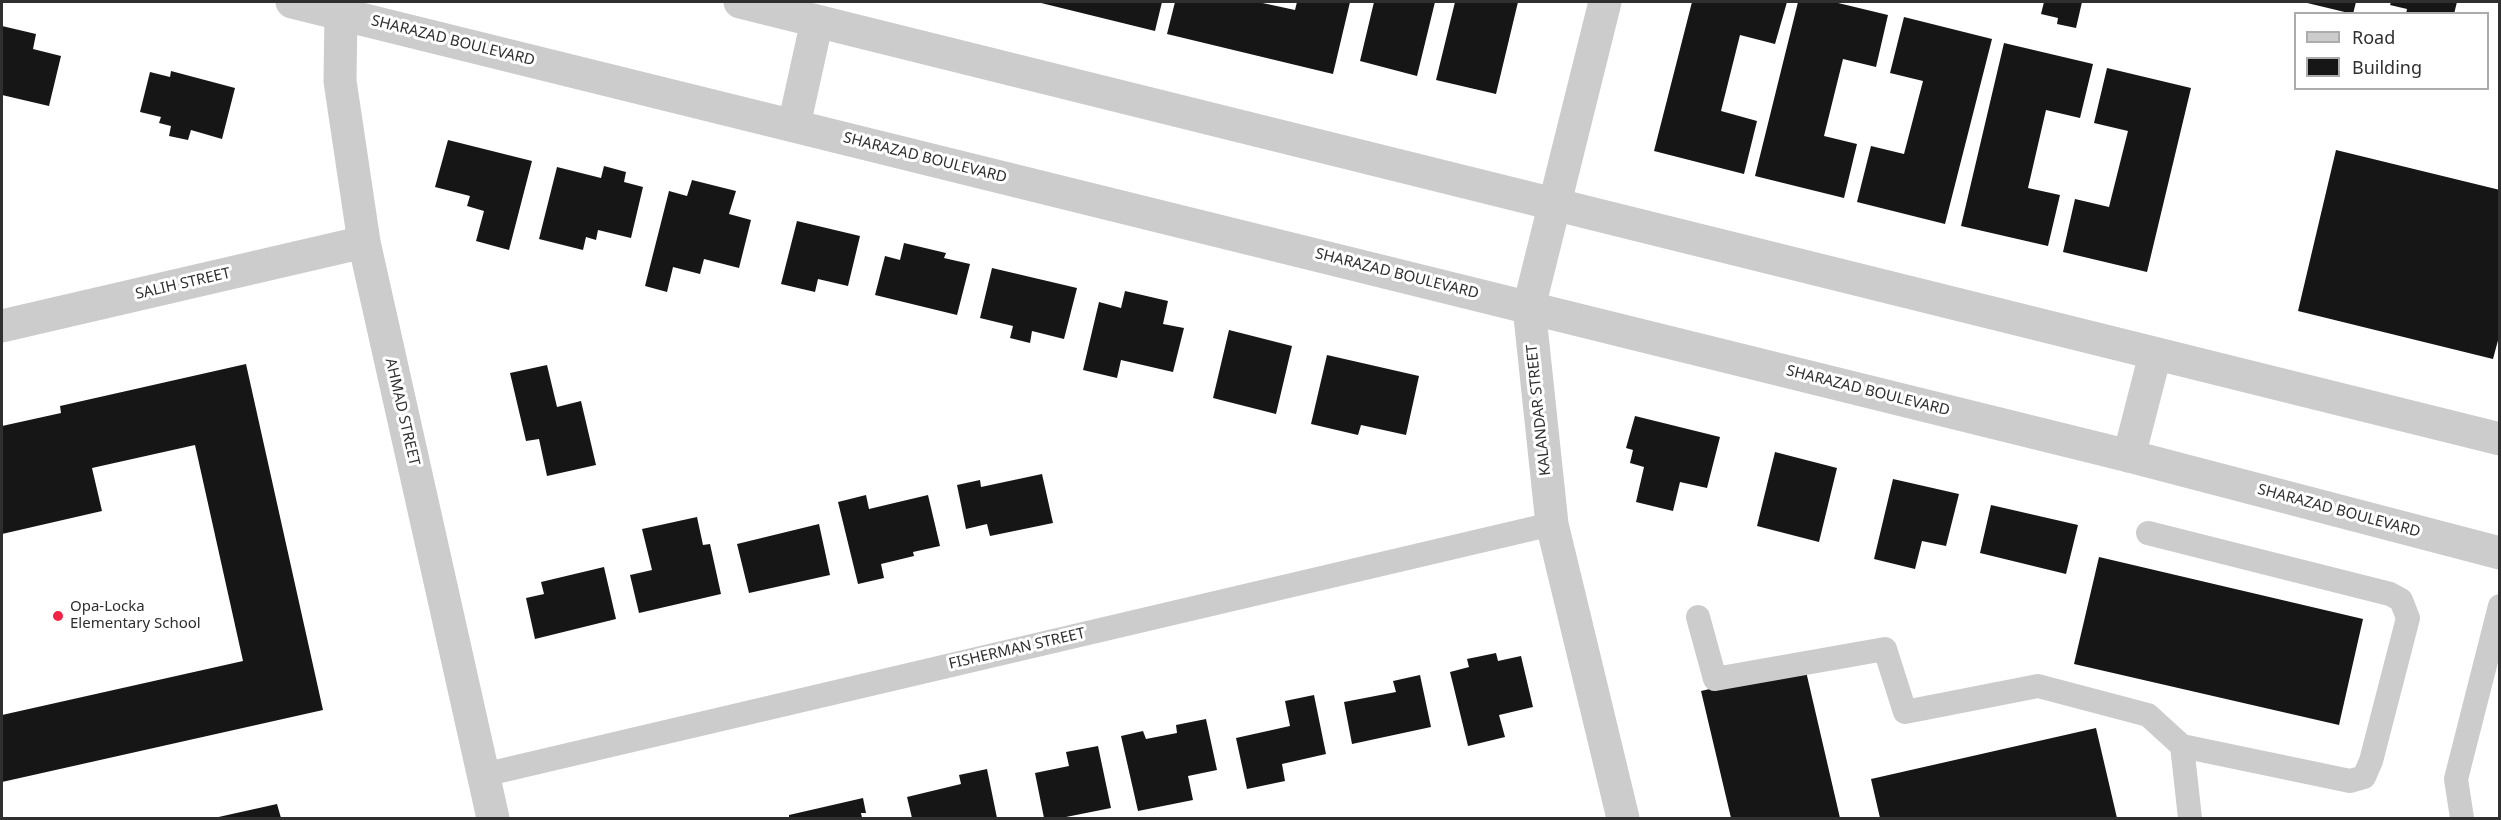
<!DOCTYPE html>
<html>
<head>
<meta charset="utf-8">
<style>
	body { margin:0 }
	#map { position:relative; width:2501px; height:820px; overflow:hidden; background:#fff; font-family:"Noto Sans",sans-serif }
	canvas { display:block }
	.frame { position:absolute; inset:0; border:3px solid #2f2f2f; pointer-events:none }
	.legend { position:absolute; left:2294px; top:12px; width:195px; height:78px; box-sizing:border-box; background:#fff; border:2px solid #acacac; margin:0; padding:8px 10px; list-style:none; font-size:18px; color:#2f2f2f }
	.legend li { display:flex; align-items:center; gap:12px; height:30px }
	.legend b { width:30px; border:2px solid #acacac }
</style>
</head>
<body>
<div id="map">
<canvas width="2501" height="820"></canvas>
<div class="frame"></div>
<ul class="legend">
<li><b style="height:8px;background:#ccc"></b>Road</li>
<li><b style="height:16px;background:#161616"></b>Building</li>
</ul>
</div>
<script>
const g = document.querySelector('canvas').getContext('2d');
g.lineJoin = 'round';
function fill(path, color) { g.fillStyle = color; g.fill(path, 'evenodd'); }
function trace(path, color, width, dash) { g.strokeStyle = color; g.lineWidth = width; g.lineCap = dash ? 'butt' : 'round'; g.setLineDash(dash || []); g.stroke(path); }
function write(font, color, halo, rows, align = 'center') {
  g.font = font + ' "Noto Sans",sans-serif'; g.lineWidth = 6; g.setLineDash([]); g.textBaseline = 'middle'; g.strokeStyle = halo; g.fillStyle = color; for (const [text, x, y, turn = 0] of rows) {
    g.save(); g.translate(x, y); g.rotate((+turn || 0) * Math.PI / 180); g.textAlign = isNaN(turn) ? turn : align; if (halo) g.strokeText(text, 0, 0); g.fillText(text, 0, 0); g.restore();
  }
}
fill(new Path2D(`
	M1037 2H1162L1155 31Z
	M1175 2H1258L1295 10 1297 2H1350L1333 74 1167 34Z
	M1374 2H1435L1417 76 1360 61Z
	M1455 2H1518L1496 94 1436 80Z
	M1692 2H1787L1775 44 1740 35 1721 111 1757 121 1744 174 1654 151Z
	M1798 2H1834L1888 15 1876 67 1843 59 1824 136 1857 144 1844 198 1755 176Z
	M2044 2H2082L2076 28 2057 24 2058 18 2041 14Z
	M2303 2H2356L2353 14Z
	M2391 2H2457L2454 14H2406L2407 9 2390 5Z
	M1904 17 1992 39 1945 224 1857 202 1871 146 1904 154 1923 81 1890 73Z
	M2 26 36 34 33 49 61 56 49 106 2 95Z
	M2004 43 2093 64 2080 118 2046 110 2028 188 2060 195 2048 246 1961 226Z
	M2107 68 2191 88 2147 272 2063 252 2075 199 2109 207 2128 131 2094 123Z
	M171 71 235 88 222 139 191 130 188 140 169 136 171 126 159 123 161 117 140 112 150 72 170 77Z
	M448 140 532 161 509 250 476 241 484 211 467 206 470 196 435 187Z
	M2336 150 2500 190V333L2493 359 2298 311Z
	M604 166 626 172 624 182 643 187 631 238 598 230 596 240 586 237 583 250 539 239 557 167 601 178Z
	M692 180 736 191 729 214 751 220 739 268 704 259 700 274 673 267 667 292 645 286 669 191 687 196Z
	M797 221 860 236 848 286 818 279 815 292 781 284Z
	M904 243 946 253 944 258 970 264 957 315 875 295 885 256 900 260Z
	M992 268 1077 288 1064 339 1032 331 1030 343 1010 338 1013 326 980 318Z
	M1125 291 1168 301 1163 324 1184 328 1173 372 1121 360 1117 378 1083 370 1099 302 1121 308Z
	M1229 330 1292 346 1276 414 1213 398Z
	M1327 355 1419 376 1406 435 1361 425 1358 435 1311 424Z
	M246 364 323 710 2 782V715L243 661 195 445 92 468 102 511 2 534V426L61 413 60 406Z
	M547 365 557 407 581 401 596 465 547 476 539 439 526 441 510 373Z
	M1635 416 1720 437 1707 488 1680 482 1673 511 1636 502 1644 467 1630 463 1633 450 1626 448Z
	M1775 452 1837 468 1819 542 1757 526Z
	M1042 474 1053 523 990 536 987 524 966 529 957 485 980 480 981 487Z
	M1893 479 1959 494 1946 546 1922 541 1915 569 1874 559Z
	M866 495 869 509 928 495 940 546 913 552 914 556 881 564 884 578 858 584 838 502Z
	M1991 505 2078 525 2066 574 1980 553Z
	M697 517 703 545 710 544 721 594 639 613 630 575 652 570 642 529Z
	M819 524 830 575 749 593 737 544Z
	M2099 557 2363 619 2339 725 2074 664Z
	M604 567 616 619 535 639 526 598 544 594 541 582Z
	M1496 653 1498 661 1521 656 1533 707 1499 715 1505 737 1468 746 1450 672 1469 667 1467 659Z
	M1805 667 1840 818H1731L1701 691Z
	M1420 675 1431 727 1352 744 1344 702 1396 692 1393 681Z
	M1314 695 1326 754 1282 764 1285 781 1247 789 1236 738 1290 726 1285 701Z
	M1206 719 1217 770 1188 776 1193 800 1138 811 1121 736 1143 731 1146 739 1177 733 1176 725Z
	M2096 728 2117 818H1880L1871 779Z
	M1098 746 1111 808 1061 818H1044L1035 773 1069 766 1066 752Z
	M987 769 997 818H912L907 797 961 784 959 775Z
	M863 798 866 813H861L862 818H789V815Z
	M277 804 281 818H214Z`), '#161616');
trace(new Path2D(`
	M2148 533 2390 594 2401 600 2408 618 2371 761 2364 777 2350 781 2182 746
	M1698 617 1715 679 1885 649 1905 712 2038 686 2148 715 2182 746 2190 818
	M483 775 1552 524
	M2462 818 2456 779 2500 606`), '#ccc', 24);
trace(new Path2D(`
	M344 2 341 13 340 81 364 242 493 818
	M1605 2 1529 307 1552 524 1623 818
	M2 326 364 242
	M2129 456 2155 355`), '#ccc', 33);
trace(new Path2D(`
	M292 2 2129 456 2500 553
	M740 2 2500 439
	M794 125 817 21`), '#ccc', 33);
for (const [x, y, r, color] of [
	[58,616,6,"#f42447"]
]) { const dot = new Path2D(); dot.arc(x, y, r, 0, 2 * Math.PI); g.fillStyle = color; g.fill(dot); trace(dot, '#fff', 2); }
write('15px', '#2f2f2f', '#fff', [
	["SHARAZAD BOULEVARD",453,41,14],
	["SHARAZAD BOULEVARD",925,158,14],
	["SHARAZAD BOULEVARD",1397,274,14],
	["SALIH STREET",183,284,-13],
	["SHARAZAD BOULEVARD",1868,391,14],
	["KALANDAR STREET",1539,410,-96],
	["AHMAD STREET",402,412,77],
	["SHARAZAD BOULEVARD",2339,511,15],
	["FISHERMAN STREET",1017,649,-13]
]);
write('15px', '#2f2f2f', '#fff', [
	["Opa-Locka",70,607],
	["Elementary School",70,624]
], 'left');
</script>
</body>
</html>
